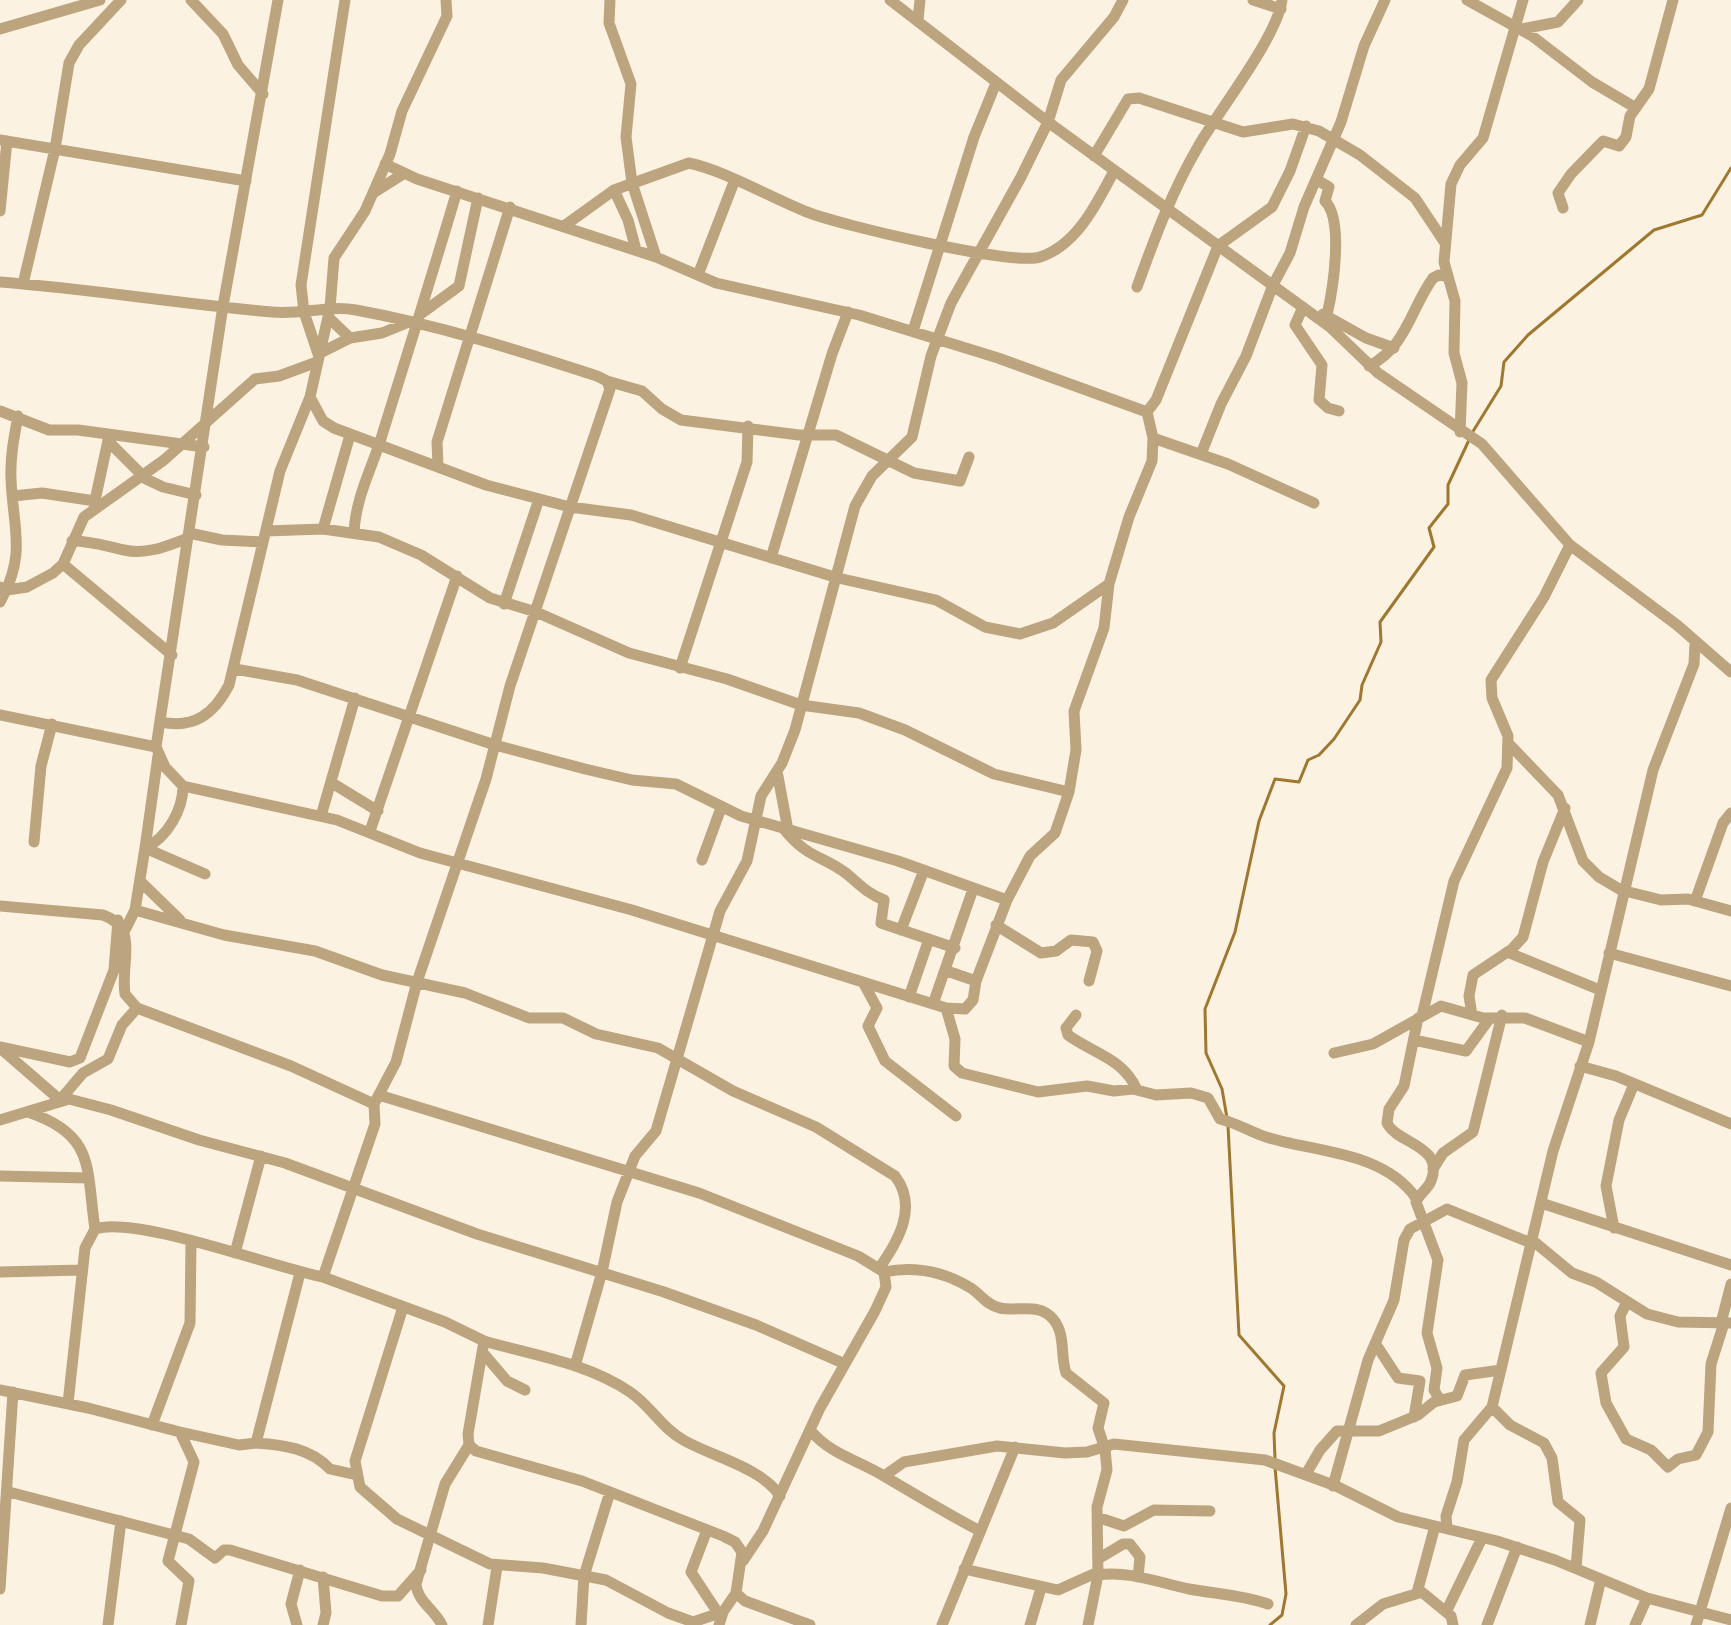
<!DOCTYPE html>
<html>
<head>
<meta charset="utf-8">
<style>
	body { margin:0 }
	canvas { display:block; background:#fcf2e2 }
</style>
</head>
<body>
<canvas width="1731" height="1625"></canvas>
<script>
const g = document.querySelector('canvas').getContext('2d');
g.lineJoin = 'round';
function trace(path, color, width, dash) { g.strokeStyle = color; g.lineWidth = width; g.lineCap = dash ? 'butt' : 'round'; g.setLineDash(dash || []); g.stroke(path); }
trace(new Path2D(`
	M1472 433 1501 386 1504 362 1528 335 1654 230 1702 215 1731 168
	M1227 1118 1222 1089 1206 1053 1205 1009 1235 932 1259 821 1275 779 1299 782 1308 760 1319 755 1334 739 1360 700 1362 685 1381 642 1380 622 1434 547 1429 528 1448 504V485L1469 440
	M1228 1126 1239 1335 1284 1386 1274 1433 1275 1459
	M1270 1625 1282 1615 1286 1594 1275 1467`), '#9e7830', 3);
trace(new Path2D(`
	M191 0 223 34 238 65 263 94
	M345 0 301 285 304 312 318 354 350 338
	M610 0 609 23 631 84 626 137 632 183 656 257
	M890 0 1048 122 1330 327 1378 373 1482 444 1570 545 1677 625 1731 672
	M1253 0 1281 9
	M1467 0 1532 36 1592 82 1636 108
	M918 20 920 0
	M0 29 100 0
	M1522 29 1558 22 1578 0
	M0 140 246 181
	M1094 156 1128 99 1139 98 1243 132 1293 124 1319 131 1360 155 1415 198 1445 243
	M385 164 417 179 656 257 716 283 859 315 998 358 1147 412 1156 400 1218 246 1272 207 1290 171 1306 126
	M1317 180 1329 187 1325 201C1344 220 1333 289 1327 315
	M614 190 628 220 636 250
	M373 193 403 174
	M1563 208 1558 193 1571 174 1603 141 1619 146 1626 137 1630 116 1649 89 1673 0
	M0 211 7 141
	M564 226 614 190 689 163C726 171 771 198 807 212 839 225 1014 266 1040 257 1077 245 1097 203 1114 171
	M698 275 734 182
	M0 282C91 289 181 304 272 312 301 315 328 305 356 310 438 325 517 350 597 376L607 381 610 389 510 686 486 779 417 982 396 1062 374 1104
	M23 284 55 149 69 63 79 45 121 0
	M1137 287C1155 237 1172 191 1199 145 1220 109 1277 37 1282 0
	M1303 307 1295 325 1322 365 1319 400 1328 408 1339 411
	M422 313 459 286 478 198
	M1323 314 1366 338 1394 348
	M328 317 350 338 382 333 409 322
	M913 331 974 137 996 83
	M1369 366C1407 346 1410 310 1433 278L1439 275 1448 277
	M607 381 642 391 662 409 681 420 799 435H836L914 473 960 481 969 457
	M310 397 323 421 334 428 486 485 570 507 631 515 838 578 936 600 985 627 1020 634 1053 623 1109 584 1129 517 1152 461 1153 438 1147 412
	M0 411 49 430H78L204 447
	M1460 432 1462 383 1454 353 1455 301 1444 262 1451 184 1460 165 1483 138 1523 0
	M1153 438 1228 464 1314 503
	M108 441 146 479 163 487 196 495
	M1201 454 1221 404 1246 356 1273 285 1290 253 1304 207 1341 122 1364 46 1385 0
	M438 465 437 442 510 207
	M13 496 42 493 95 501
	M94 505 109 436
	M323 529 350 435
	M266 531 323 529 379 537 421 555 490 598 536 612 629 653 727 679 801 705 859 713 905 730 994 774 1069 792
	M354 532C356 495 373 467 383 432 408 352 433 272 457 191
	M189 533 222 540 263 542
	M72 541C92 541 105 546 124 550 147 555 167 546 188 538
	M771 558 832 354 848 312
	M63 564 172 655
	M0 587 7 590 27 587 53 573 63 564 84 517 164 460 255 379 279 376 317 362
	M0 602C27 554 13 529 11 479 10 458 14 437 18 416
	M504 604 539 499
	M680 668 747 462 748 426
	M235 669 297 680 495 745 585 769 632 780 676 784 741 816 898 861 1007 900
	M0 715 156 747
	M161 722C194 729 214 714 229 685L280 471 310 397 330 308 334 258 365 211 390 154 402 111 447 16 446 0
	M1510 745 1558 795 1583 861 1599 877 1621 890 1661 900 1688 899 1731 911
	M158 756 145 848 205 874
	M777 771 788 830
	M332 783 378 811
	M183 786 337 820 420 853 632 910 946 1008 965 1009 973 1000 976 981 1007 900 1030 856 1055 833 1069 792 1076 750 1074 711 1104 628 1109 584
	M321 816 355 698
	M784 829C808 859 822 855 847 874 860 885 868 894 884 900L881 923 955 948
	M370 831 457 576
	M34 842 41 766 52 724
	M702 860 721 808
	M142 883 180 920
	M1695 901 1723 823 1731 813
	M0 906 103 915C140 928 120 962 125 994L137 1008 291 1066 374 1104 375 1124 323 1277 445 1322 484 1341 468 1434 469 1445 476 1451 582 1481 723 1536 735 1542 742 1552 736 1593 745 1601 810 1625
	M135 910 145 848C167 838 183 810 183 786L165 767 156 747 223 306 278 0
	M996 925 1041 953 1056 951 1071 940 1093 942 1097 951 1089 981
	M125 930 135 910 224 935 315 951 382 975 465 993 529 1018H563L596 1034 658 1048 733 1091 816 1127 895 1176C918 1206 899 1240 880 1267
	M901 930 924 870
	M1507 952 1600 990
	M1609 953 1731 986
	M947 971 976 981
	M864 984 877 1008 868 1026 885 1061 956 1116
	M909 997 929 939
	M933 1004 973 889
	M946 1008 955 1039 954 1066 962 1073 1038 1092 1087 1086 1114 1091 1133 1089 1156 1095 1191 1093 1208 1098 1220 1119C1237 1123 1250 1132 1266 1137 1317 1153 1383 1151 1416 1198
	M1076 1015 1066 1028 1068 1035C1094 1054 1123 1058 1137 1090
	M1472 1015 1469 996 1473 975 1512 949 1523 937 1543 862 1565 808
	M1422 1016 1454 881 1507 768 1508 736 1492 698 1491 680 1544 597 1570 545
	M1418 1018 1404 1086 1389 1109 1387 1123C1397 1144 1445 1145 1431 1181 1428 1189 1419 1194 1416 1202L1438 1260 1427 1333 1437 1368 1434 1390 1440 1400
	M1414 1040 1466 1051 1490 1018
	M0 1047 70 1062 80 1058 114 970 118 920
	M0 1048 60 1100 83 1073 108 1059 122 1025 137 1008
	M1334 1053 1373 1044 1441 1006 1483 1018H1525L1589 1042
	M1580 1066 1616 1076 1731 1124
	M382 1096 699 1193 858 1256 884 1272 886 1287 875 1311 820 1408 763 1531 743 1561
	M28 1112C96 1135 86 1168 95 1229
	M0 1120 69 1099 111 1110 199 1140 285 1163 477 1234 664 1292 756 1325 845 1364
	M1433 1169 1443 1153 1473 1132 1502 1015
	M0 1176 88 1178
	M1541 1203 1731 1265
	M1614 1228 1606 1186 1619 1120 1634 1084
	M1532 1240 1572 1273 1596 1282 1647 1314 1678 1322 1731 1323
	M235 1253 261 1156
	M0 1272 82 1270
	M884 1272C914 1266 942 1271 969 1287 980 1293 986 1305 1000 1308 1018 1312 1039 1302 1053 1319 1066 1334 1060 1355 1066 1373L1104 1403 1098 1428 1105 1449 1107 1470 1097 1507 1098 1575 1088 1625
	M1627 1302 1620 1316 1624 1347 1601 1373 1606 1403 1626 1439 1651 1450 1668 1467 1678 1459 1696 1455 1708 1432 1711 1364 1724 1323
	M403 1307 355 1461 360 1487 397 1519 490 1564 543 1568 606 1580 668 1613 693 1622 723 1612
	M1721 1323 1731 1284
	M484 1341C532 1355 588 1363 630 1392 651 1406 661 1428 685 1441 714 1457 762 1468 780 1496
	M1375 1343 1398 1378 1420 1381 1414 1417
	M484 1354 507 1381 525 1390
	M575 1366 602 1272 617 1202 635 1156 656 1131 720 911 747 861 761 796 782 763 795 730 855 506 872 476 912 437 931 356 951 303 1021 177 1048 122 1061 80 1114 17 1123 0
	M0 1390 88 1408 180 1432 194 1462 168 1561 189 1581 181 1625
	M68 1403 85 1248 95 1229C135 1215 275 1268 323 1277
	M1492 1407 1510 1425 1544 1443 1552 1458 1558 1502 1580 1520 1576 1568
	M152 1425 190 1323 191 1242
	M810 1430C831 1455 858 1460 884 1476 916 1495 946 1513 978 1530
	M180 1432 239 1445 256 1443 300 1273
	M256 1443C284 1445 310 1448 330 1469L357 1475
	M1306 1474 1320 1450 1337 1431H1379L1418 1415 1434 1402 1457 1396 1465 1375 1501 1370
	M884 1476 904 1462 997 1446 1065 1453 1087 1452 1114 1444 1265 1460 1336 1486 1398 1517 1497 1541 1555 1560 1647 1598 1731 1620
	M1333 1486 1368 1360 1394 1300 1404 1240 1410 1229 1447 1209 1531 1243
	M9 1492 189 1539 215 1558 224 1550H230L382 1596H398L421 1570
	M1100 1518 1124 1526 1154 1510 1210 1511
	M1435 1526 1418 1589 1451 1616 1453 1625
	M1447 1528 1446 1516 1457 1482 1464 1440 1492 1407 1553 1151 1589 1042 1653 770 1694 664 1695 644
	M707 1530 691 1572 718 1613
	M1098 1559 1123 1544H1130L1140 1557 1138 1577
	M964 1569 1058 1590 1098 1572
	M1098 1575C1128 1570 1160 1583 1189 1589 1216 1594 1242 1595 1268 1604
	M323 1577 326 1613 323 1625
	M0 1589 13 1392
	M1446 1612 1482 1538
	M108 1625 121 1521
	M297 1625 291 1604 300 1570
	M442 1625C435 1610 417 1601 416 1584L445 1484 469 1445
	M488 1625 497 1567
	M581 1625 584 1576 610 1492
	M719 1625 723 1612 736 1593
	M942 1625 1015 1447
	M1030 1625 1041 1588
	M1356 1625 1383 1604 1419 1593
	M1487 1625 1517 1547
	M1590 1625 1601 1579
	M1635 1625 1647 1598
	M1696 1625 1731 1508`), '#bca47e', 11);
</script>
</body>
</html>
